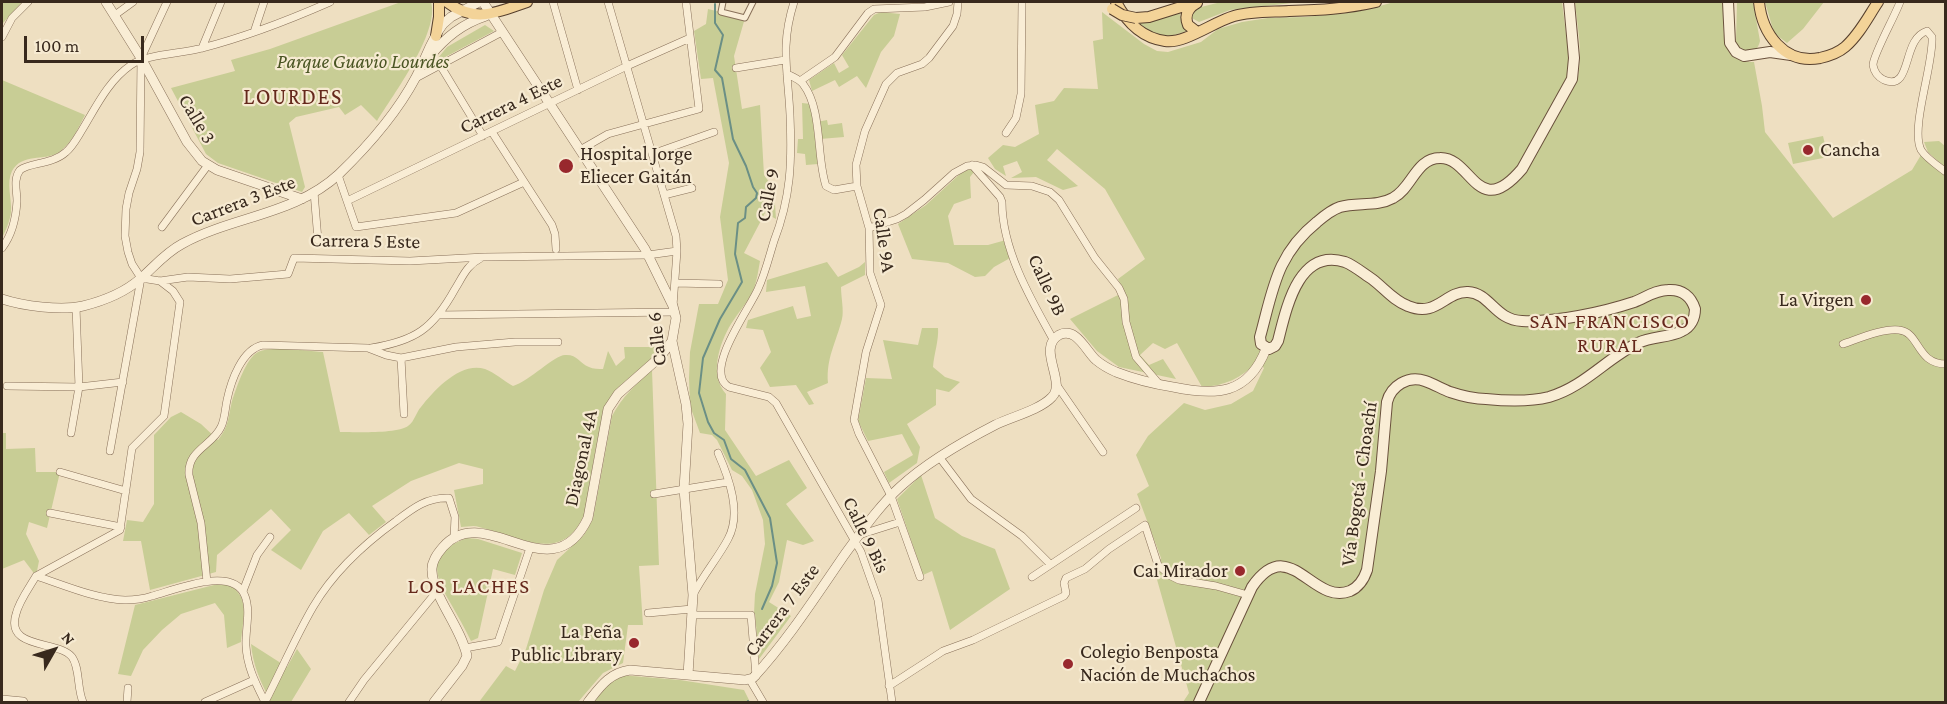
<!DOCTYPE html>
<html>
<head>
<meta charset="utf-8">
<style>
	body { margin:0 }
	#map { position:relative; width:1947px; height:704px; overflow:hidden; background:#eedfc1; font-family:"Crimson Pro",serif }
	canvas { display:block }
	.frame { position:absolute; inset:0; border:3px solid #38291d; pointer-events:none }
	.north { position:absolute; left:24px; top:620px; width:60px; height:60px; -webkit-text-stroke:4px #f6ead1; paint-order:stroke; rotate:51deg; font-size:16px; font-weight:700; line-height:24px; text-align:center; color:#38291d }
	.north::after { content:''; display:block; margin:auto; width:21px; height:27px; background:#38291d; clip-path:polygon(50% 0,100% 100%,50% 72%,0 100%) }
	.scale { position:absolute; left:24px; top:36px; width:120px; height:27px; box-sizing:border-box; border:3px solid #38291d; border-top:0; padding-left:8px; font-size:18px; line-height:21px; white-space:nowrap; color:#38291d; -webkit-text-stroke:4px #f6ead1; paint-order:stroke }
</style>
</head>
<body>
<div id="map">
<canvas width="1947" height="704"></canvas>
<div class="frame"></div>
<div class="north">N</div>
<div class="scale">100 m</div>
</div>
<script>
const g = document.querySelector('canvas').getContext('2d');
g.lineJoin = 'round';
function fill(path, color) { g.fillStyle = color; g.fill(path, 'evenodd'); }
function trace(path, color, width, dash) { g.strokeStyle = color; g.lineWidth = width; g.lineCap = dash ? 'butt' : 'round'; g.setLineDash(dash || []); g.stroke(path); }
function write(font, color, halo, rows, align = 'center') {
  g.font = font + ' "Crimson Pro",serif'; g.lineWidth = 4.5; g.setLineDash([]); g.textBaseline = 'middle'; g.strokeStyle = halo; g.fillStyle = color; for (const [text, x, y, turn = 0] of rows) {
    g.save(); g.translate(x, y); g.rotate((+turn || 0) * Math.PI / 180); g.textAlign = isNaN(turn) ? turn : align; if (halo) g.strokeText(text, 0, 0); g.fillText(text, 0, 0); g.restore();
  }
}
fill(new Path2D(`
	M2 2H22L3 23Z
	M401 2H431C440 32 393 95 377 121L361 105 345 115 339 107 296 117 289 123 305 187 302 192 218 163 206 154 171 88 235 71 231 60 270 49Z
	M1221 2H1301L1230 10 1199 22 1190 17 1193 9Z
	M1394 2H1562L1570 66 1561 109C1568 97 1578 84 1579 70 1582 48 1577 23 1575 2H1724C1724 28 1717 62 1754 62L1762 106 1765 132 1833 218 1912 170 1921 155 1942 165 1928 152 1924 142 1939 141 1945 146V702H1183L1189 693 1156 576 1161 558 1137 494 1149 486 1136 455 1148 436 1184 403 1205 410 1231 404 1253 391 1264 368 1257 362C1241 378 1225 386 1202 387L1177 343 1165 349 1153 343 1140 355 1149 365 1163 359 1176 379 1119 367 1097 351 1070 319 1124 292 1118 279 1145 259 1105 189 1057 149 1047 160 1078 186 1063 190 1036 177 1011 178 1022 172 1017 161 1003 166 1006 176 995 169 988 158 1003 145 1015 147 1039 134 1035 105 1054 101 1064 88 1098 89 1093 41 1103 39 1102 12 1144 44 1157 51 1168 52 1201 42 1218 29 1242 22 1268 18 1305 17 1347 13 1380 6Z
	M1737 2H1753L1760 41C1758 49 1755 51 1748 53L1739 48 1736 42Z
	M1765 2H1824L1803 29 1787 43 1774 33Z
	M708 9 745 18 734 56 742 109 760 105 764 175 774 189 776 219 765 213 744 253 760 261C758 272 757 282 752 293 746 304 738 313 731 324 719 344 709 375 726 394L725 430 756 476 789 460 807 488 786 504 814 541 803 545 787 540 779 582 769 602 791 616 759 659 755 614 754 613 755 594 765 544 763 520 752 490 742 476 732 470 717 440 712 435 700 433 690 406 689 378 690 352 699 304H718L728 280 720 217 729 163 713 78 701 79 694 31 706 24Z
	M881 12 900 14 894 36 881 52 866 88 857 76 839 87 835 80 812 91 809 80 834 63 839 73 849 67 842 55 874 15Z
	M1180 12 1181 20 1189 30C1162 40 1161 38 1138 23Z
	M485 25 494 31 434 63 447 47Z
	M2 80 85 115C78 129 71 144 58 153 44 161 22 153 12 171 6 183 12 199 11 212 10 221 6 230 2 238Z
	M802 103 811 104 818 164 806 165 805 154 797 153 798 139H803Z
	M827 120 828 125 842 123 844 137 820 139 817 122Z
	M1823 136 1828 157 1793 164 1788 143Z
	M970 168 974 172 970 177 971 198 954 204 948 216 954 245H988L1006 240 1012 257 994 267 985 276 975 277 948 263 912 259 898 224 926 205 961 173Z
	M827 262 838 277 859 267 865 262V275L841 287C841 297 844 310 842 319 836 343 826 358 828 383L807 392 814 404 809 405 796 385 770 387 760 368 771 352 763 330 746 328 748 320 793 306 797 319 811 316 805 286 766 292 767 280Z
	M922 328H938C939 340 934 354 933 367L945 377 960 382 949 392 936 389V405L907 424 920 447 917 463 889 483 884 472 913 455 902 434 868 441 858 421 866 378 892 379 883 340 918 345Z
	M624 347H660C651 363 627 377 614 392 598 411 591 483 586 510 565 567 520 537 479 527 474 525 467 527 461 527L454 490 483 484V469L459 463 411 481 372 506 386 522 369 535 349 513 323 531 301 570 271 550 291 530 271 509 217 555 216 572 150 590 141 541H123L127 520 143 522 154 504V435L171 417 181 412 201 424 218 440C229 426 228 418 232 401 236 389 246 358 258 352 272 345 307 351 323 352L340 432C355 432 397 434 408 426 415 421 416 412 421 407 434 390 461 361 485 369 494 372 504 381 513 386 530 381 554 355 565 355 577 354 579 363 589 367 593 369 599 369 603 369L608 351 616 366 625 358Z
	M652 370 659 565 639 566 643 625H628L623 663 603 673 578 702H479L506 666 515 671 526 649 544 590 557 560 584 535 593 519 612 416C622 397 636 384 652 370Z
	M2 433H6V449L35 448 36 472H60L47 528 29 522 26 534 39 561 36 576 24 560 2 569Z
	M921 475 935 518 962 536 995 549 1010 589 950 630 932 571 923 575 897 499Z
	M467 538 478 539 522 553 515 575 493 569 478 638 471 641C465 629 458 616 451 604 433 573 427 553 467 538Z
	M222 583C252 591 243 618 241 642L227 648 224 615 215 603 181 614 162 630 143 650 131 676 118 674 135 605Z
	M251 644 287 667 297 649 311 669 291 702H265L270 700C260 681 253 665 251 644Z
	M620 675 680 680 744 690 750 702H594L606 687Z`), '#c8cd95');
trace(new Path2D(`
	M715 4V23L723 35 715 70 722 78 733 139 746 166 753 187 757 193 756 198 746 207 745 218 738 223 735 254 742 282 720 319 703 358 699 393 708 422 714 433 724 440 731 459 745 470 770 518 777 563 772 586 762 609
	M748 701V702`), '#6b8f85', 2);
const pedestrian = new Path2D(`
	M723 2 721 12 745 18 753 2`);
const minor = new Path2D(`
	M553 2 578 90
	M608 2 676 236 677 251 673 306
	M794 2C780 46 788 71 790 115 792 162 791 197 774 241 769 257 765 274 758 289 750 308 702 372 729 387L769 397 776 403 861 552 878 600 892 702
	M1900 2C1895 16 1873 55 1873 65 1874 72 1878 77 1884 80 1913 92 1901 39 1927 31L1932 37C1934 63 1910 128 1921 150 1926 158 1938 166 1946 172
	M115 15 133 2
	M254 32 264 2
	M2 37 12 18 28 2
	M202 48 221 2
	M440 65 483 136
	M736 68 785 60
	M787 74C793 77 799 79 803 84 823 110 816 157 826 186L834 190 857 186
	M416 78 502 32
	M800 81 835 57 868 13 874 9 925 7 949 2
	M492 132 552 225 555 234 556 249
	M1006 133 1016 118 1021 94 1022 2
	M580 150 608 134 699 109 686 2
	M652 154 714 132
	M972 165 1000 197 1002 202C1002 249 1030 298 1053 339
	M338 175 356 227 456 213 524 182
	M314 192 318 240
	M664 195 692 188
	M347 201 627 66 690 38
	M162 227 208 165
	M869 228 897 219 906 214 924 200 954 173 967 166 976 165 983 167 1006 185 1032 186 1050 192 1059 200 1095 258 1119 288 1124 299 1126 322 1136 357 1160 385
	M2 248C12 235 16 218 17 201 17 191 13 179 20 170 29 162 52 165 66 152 73 146 77 138 82 130 96 107 108 81 131 65 146 54 182 54 202 48 245 37 289 20 330 2
	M141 278 160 281 188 277 230 279 288 274 294 258 410 261 484 257 648 255 677 251
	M141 278 132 264 128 252 125 236 126 209 129 193 137 169 140 152 141 58 167 2
	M675 283 719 284
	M438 315 675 312
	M1843 344C1858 339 1883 328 1899 330 1920 332 1916 364 1946 364
	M371 348C415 341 433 329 455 289 463 276 467 265 481 258
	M401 358 404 414
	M1056 384 1103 452
	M7 386 79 387 123 382
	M71 433 79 387 76 307
	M110 451 141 278
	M940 458 971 499 1022 536 1050 564
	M60 472 126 491
	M654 494 728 482
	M50 513 121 527
	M859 535 900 522
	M36 576 120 530 132 448 164 416 180 302 173 291 160 281
	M36 576C64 585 95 599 125 600 134 600 143 599 152 596 175 590 233 565 245 596 251 611 245 631 246 646 247 667 256 684 265 702
	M36 576C29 588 19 601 16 614 5 650 58 640 72 657 80 668 77 689 83 702
	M920 577 891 496 859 434 854 420 866 352 881 305 870 273 869 228 857 186 856 165 865 131 886 84 897 73 922 64 929 58 953 26 957 14 958 2
	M1032 577 1136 508
	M207 582 201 523 189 475C187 450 212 446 221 427 225 419 225 409 227 400 231 381 242 349 263 345L368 348 386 355 401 358 456 347 515 342H558
	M243 591 257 555 270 537
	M693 595C703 575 718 558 728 539 742 513 729 478 718 453
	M648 613 692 609
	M692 615H751L756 676
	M465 648 498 642 530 548
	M750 680 763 702
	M889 686 943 651 973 640 1064 596 1066 593 1064 583 1066 578 1085 569 1109 549 1145 525 1158 565 1171 576 1179 580 1216 586 1248 595
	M127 702 128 688
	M205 702 254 680
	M265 702C281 671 295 638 313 607 333 573 364 544 396 521 413 508 427 497 449 498L455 517 454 538
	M349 702 364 680 438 590`);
const tertiary = new Path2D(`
	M106 2 141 58 187 142 202 161 217 170 302 199
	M483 2 645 249 673 306 676 318 672 341 686 404 688 424 684 489 693 595 688 675
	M430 56C446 37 462 24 486 16
	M2 299C23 306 61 311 83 306 103 301 124 293 140 279 154 267 165 253 182 244 233 216 295 215 339 174 368 146 397 113 416 77 425 60 431 40 443 24L451 17 479 2
	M2 700 23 702
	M434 702 462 666 467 656C461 627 433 597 432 571 431 562 437 554 443 547 485 499 552 595 588 518L608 409 618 394 660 357 672 341
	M588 702C600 687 609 673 630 670L745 680 753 678C788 640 816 596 845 554 862 531 879 506 900 487 926 463 964 441 995 425 1011 417 1040 410 1052 397 1067 382 1036 348 1059 335 1076 326 1086 351 1096 360 1102 365 1109 369 1116 372 1134 379 1154 384 1173 387 1216 396 1248 395 1266 349`);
const secondary = new Path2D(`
	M1728 2 1730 43 1736 52 1744 56 1770 52 1791 55
	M1199 702 1252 587C1290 532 1312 606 1350 591 1359 587 1364 579 1367 570L1381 471 1387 402C1391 386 1408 375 1425 381 1434 384 1442 389 1450 392 1462 396 1474 399 1486 399 1506 401 1529 402 1549 397 1584 387 1607 358 1638 343 1652 336 1669 338 1682 331 1691 327 1695 318 1695 309 1691 296 1682 289 1668 290 1655 290 1645 298 1634 302 1604 312 1554 323 1522 321 1495 320 1490 293 1468 292 1445 291 1437 318 1408 306 1394 301 1384 288 1372 279 1364 274 1355 266 1345 262 1298 247 1286 310 1278 341L1275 346 1269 349 1261 344 1260 337C1273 290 1276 255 1317 222 1324 216 1331 210 1340 207 1357 202 1377 207 1393 198 1412 188 1416 158 1440 158 1472 157 1477 222 1522 169L1572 79 1574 58 1569 2`);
const primary = new Path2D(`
	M447 2C475 24 498 12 527 2
	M1116 2C1126 21 1142 38 1165 41 1185 44 1213 22 1234 16 1251 11 1271 12 1289 11 1320 10 1346 9 1376 2
	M1759 2C1762 33 1784 65 1820 58 1829 56 1838 53 1845 47 1859 35 1868 17 1878 2
	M1136 18 1149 17 1197 2
	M1197 32 1188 25C1184 15 1188 8 1197 3
	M436 36 439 17V2`);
trace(pedestrian, '#887059', 7);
trace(minor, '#887059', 8);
trace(tertiary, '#887059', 10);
trace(secondary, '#6a513c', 12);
trace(primary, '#563f2d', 12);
trace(pedestrian, '#f9edd5', 5);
trace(minor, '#f9edd5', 7);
trace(tertiary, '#f9edd5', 9);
trace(secondary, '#f9edd5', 10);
trace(primary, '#f3d398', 10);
const primaryBridge = new Path2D(`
	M1112 9 1122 15 1136 18`);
trace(primaryBridge, '#563f2d', 12, []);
trace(primaryBridge, '#f3d398', 10);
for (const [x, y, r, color] of [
	[1808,150,6,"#98282d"],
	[566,166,8,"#98282d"],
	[1866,300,6,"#98282d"],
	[1240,571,6,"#98282d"],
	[634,643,6,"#98282d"],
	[1068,664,6,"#98282d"]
]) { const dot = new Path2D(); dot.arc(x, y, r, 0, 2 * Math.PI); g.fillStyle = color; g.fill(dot); trace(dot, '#f6ead1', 2); }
write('italic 20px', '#4a5523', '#f6ead1', [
	["Parque Guavio Lourdes",363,62]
]);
write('20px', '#38291d', '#f6ead1', [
	["Carrera 4 Este",511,104,-26],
	["Calle 3",197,119,59],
	["Calle 9",768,195,-79],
	["Carrera 3 Este",243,201,-21],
	["Calle 9A",884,240,82],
	["Carrera 5 Este",365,241,1],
	["Calle 9B",1047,285,65],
	["Calle 6",657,339,-96],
	["Diagonal 4A",581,458,-78],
	["Vía Bogotá - Choachí",1359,484,-82],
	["Calle 9 Bis",866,535,64],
	["Carrera 7 Este",782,610,-53]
]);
write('20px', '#38291d', '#f6ead1', [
	["Cancha",1820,150],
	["Hospital Jorge",580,154],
	["Eliecer Gaitán",580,177],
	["La Virgen",1854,300,"right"],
	["Cai Mirador",1228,571,"right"],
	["La Peña",622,632,"right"],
	["Public Library",622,655,"right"],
	["Colegio Benposta",1080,652],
	["Nación de Muchachos",1080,675]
], 'left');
g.letterSpacing = '1.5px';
write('21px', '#65281c', '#f6ead1', [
	["SAN FRANCISCO",1610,322],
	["RURAL",1610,346],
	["LOS LACHES",469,587]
]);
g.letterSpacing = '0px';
g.letterSpacing = '1.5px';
write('22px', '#65281c', '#f6ead1', [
	["LOURDES",293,97]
]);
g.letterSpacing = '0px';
</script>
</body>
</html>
